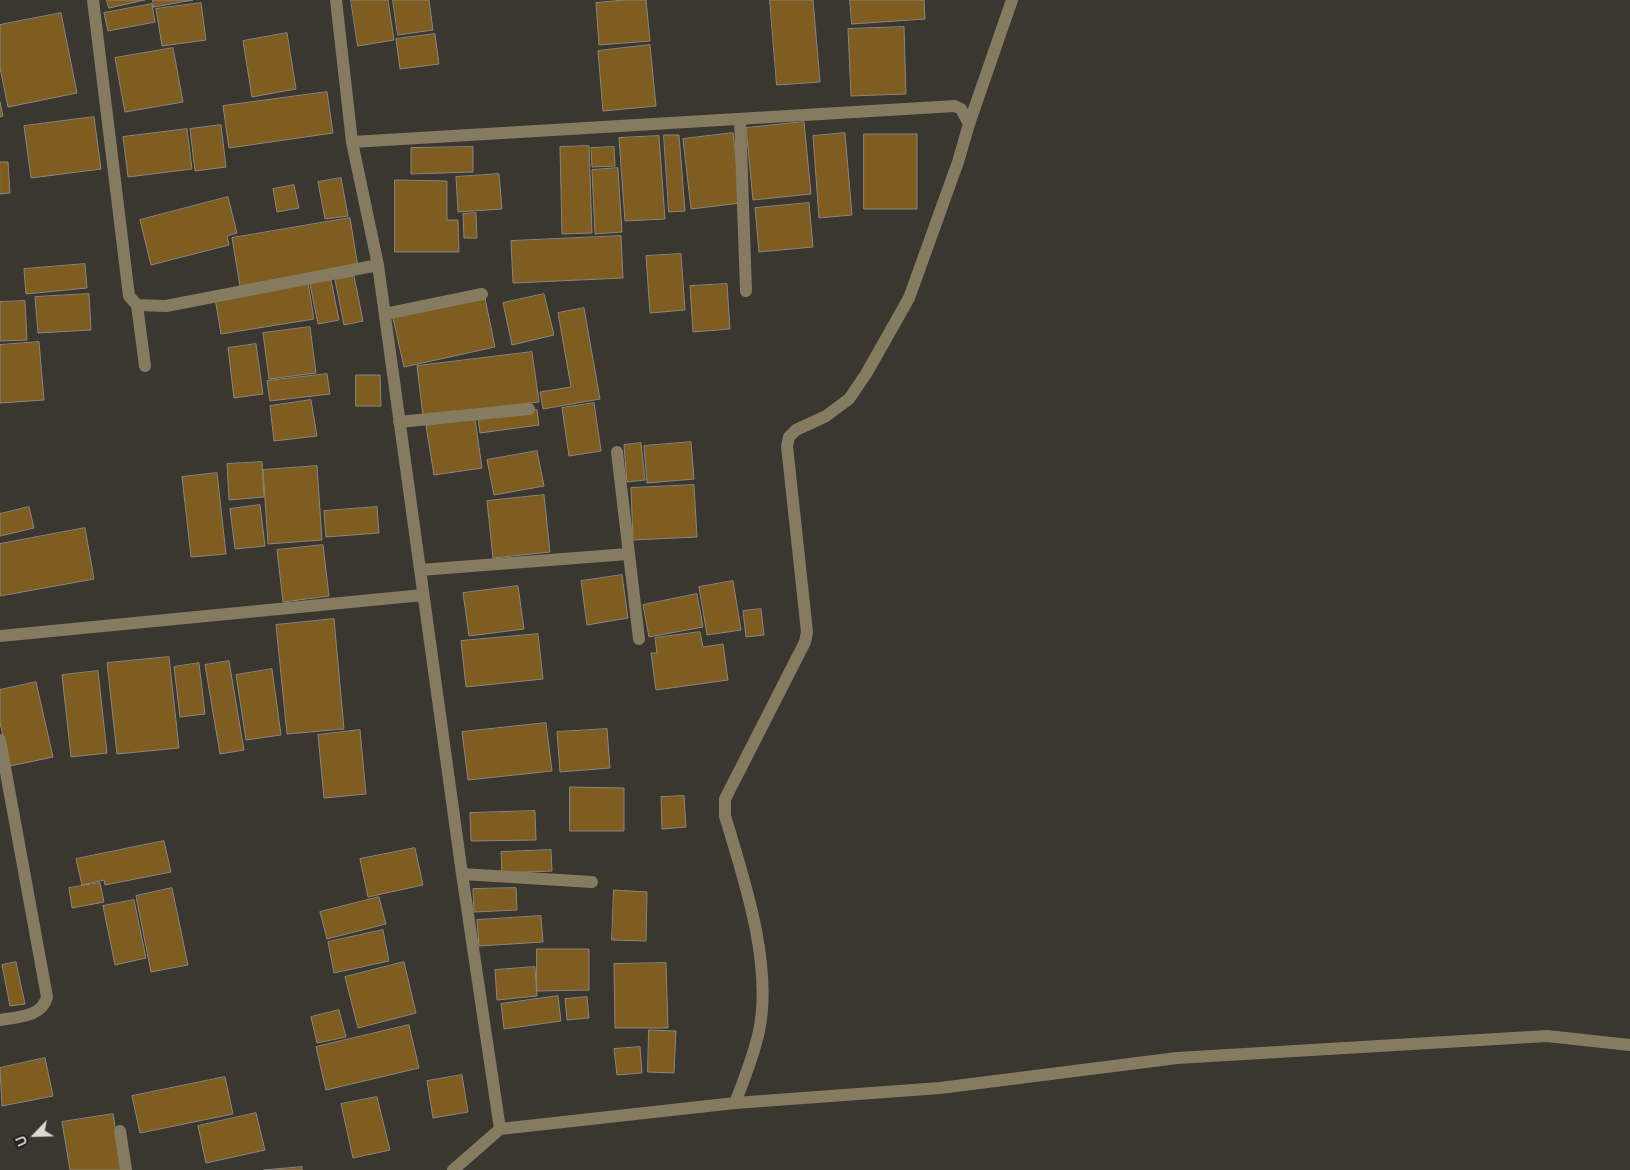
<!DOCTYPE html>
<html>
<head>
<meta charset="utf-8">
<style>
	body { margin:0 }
	#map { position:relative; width:1630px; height:1170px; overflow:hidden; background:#3a3630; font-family:Cabin,sans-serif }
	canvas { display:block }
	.north { position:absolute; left:10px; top:1110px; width:50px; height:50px; -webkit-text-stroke:4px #1f1e1b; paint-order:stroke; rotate:246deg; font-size:14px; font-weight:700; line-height:20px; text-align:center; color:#dcd9d5 }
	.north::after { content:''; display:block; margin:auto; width:18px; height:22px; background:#dcd9d5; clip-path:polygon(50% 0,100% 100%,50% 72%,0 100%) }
</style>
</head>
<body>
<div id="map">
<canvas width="1630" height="1170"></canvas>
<div class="north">U</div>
</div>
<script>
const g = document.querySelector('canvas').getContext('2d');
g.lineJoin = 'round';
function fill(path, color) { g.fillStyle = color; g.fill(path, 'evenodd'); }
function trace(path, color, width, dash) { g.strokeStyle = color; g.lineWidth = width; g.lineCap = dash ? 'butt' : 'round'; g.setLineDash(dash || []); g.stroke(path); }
const building = new Path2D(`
	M107 0H145L109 8Z
	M153 0H193L154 7Z
	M351 0H388L394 40 358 46Z
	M393 0H429L433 30 398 35Z
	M625 0H646L650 41 599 45 596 3Z
	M770 0H813L820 82 777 85Z
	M850 0H924L925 19 852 24Z
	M201 3 206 40 162 46 156 9Z
	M152 4 155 22 108 31 104 13Z
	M61 13 77 93 8 107 0 68V25Z
	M904 27 906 94 851 96 848 29Z
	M287 33 296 89 252 97 243 41Z
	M435 34 439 64 400 69 396 39Z
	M650 45 656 106 603 111 598 51Z
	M173 48 183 102 125 112 115 58Z
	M327 92 333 133 229 148 223 106Z
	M0 102 3 116 0 117Z
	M94 117 101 169 31 178 24 126Z
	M804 122 811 194 753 200 746 128Z
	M221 125 226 167 195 171 190 129Z
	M187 129 192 169 128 177 123 137Z
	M733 133 741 203 691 209 683 139Z
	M845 133 852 215 819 218 813 136Z
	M864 134H917V209H864Z
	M664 135H679L685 211 669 212Z
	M659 136 665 219 625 221 619 138Z
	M589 146 592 233 562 234 560 147Z
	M473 147V172L411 174V148Z
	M614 147 615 166 592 167 591 148Z
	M0 162H8L10 193 0 194Z
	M618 168 622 232 595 234 592 170Z
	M499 174 502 209 458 212 456 177Z
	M341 178 348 216 325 219 318 182Z
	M395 180 447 181V220H458L459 252H395Z
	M294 185 299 208 277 212 273 189Z
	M228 197 237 233 227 236 229 245 151 265 140 220Z
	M809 203 813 247 759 252 755 208Z
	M476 213 477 238H464L463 214Z
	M350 218 358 267 240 286 232 238Z
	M621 236 623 278 513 283 511 241Z
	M681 254 685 310 650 313 646 256Z
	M85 264 87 288 26 294 24 269Z
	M354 276 363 321 344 325 335 280Z
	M331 280 339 320 318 324 310 284Z
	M308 283 314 319 221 334 215 298Z
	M727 284 730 329 693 332 690 286Z
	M89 294 91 330 38 333 35 297Z
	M544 294 554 335 512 345 503 303Z
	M485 298 495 347 404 367 393 318Z
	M25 301 27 340 0 341V302Z
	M584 308 600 399 543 409 540 392 571 387 558 313Z
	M310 327 316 373 269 379 263 333Z
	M39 342 44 400 0 403V345Z
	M256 344 263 394 234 398 228 348Z
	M532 352 539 402 423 416 417 366Z
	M327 374 330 394 270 401 267 381Z
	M356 375H380L381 406H356Z
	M311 400 317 436 274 441 270 406Z
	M594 403 601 451 569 456 562 408Z
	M537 410 539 425 480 433 478 418Z
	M475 419 482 468 434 475 426 426Z
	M691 442 694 479 647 483 644 446Z
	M641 443 645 480 627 482 624 445Z
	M537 451 544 486 494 495 487 460Z
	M262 462 264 497 229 500 227 464Z
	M317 466 322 540 268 544 263 470Z
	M217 473 226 554 191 557 182 477Z
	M694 485 697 537 633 540 631 488Z
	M544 495 550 552 493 558 487 501Z
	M260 505 265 546 235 549 230 509Z
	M29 507 34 528 0 536V514Z
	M377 507 379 533 326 537 324 511Z
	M85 528 94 579 0 596V544Z
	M323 545 329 596 283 602 277 550Z
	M622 575 628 618 587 625 581 581Z
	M733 581 741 630 707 635 699 587Z
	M518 586 524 629 469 636 463 593Z
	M697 594 703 627 649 637 643 605Z
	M761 609 764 635 746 637 743 611Z
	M334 619 344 729 287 734 276 625Z
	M700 632 703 647 723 644 728 680 656 690 651 653H657L655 638Z
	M538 634 543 679 466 687 461 641Z
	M169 657 179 748 117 754 107 663Z
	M229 661 244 750 220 754 205 665Z
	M199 663 205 714 180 717 174 667Z
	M272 669 281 735 246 740 236 675Z
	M98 671 107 753 71 757 62 675Z
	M36 682 53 757 10 766 0 723V690Z
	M546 723 552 771 468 780 462 732Z
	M607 729 610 768 560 772 557 732Z
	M360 730 366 794 324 798 318 735Z
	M570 787 624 788V831H570Z
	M684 796 686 827 662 829 661 797Z
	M535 811 536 840 471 841 470 813Z
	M164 841 171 872 105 885 104 880 82 885 76 859Z
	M415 848 423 885 368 897 360 859Z
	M551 850 552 871 502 873 501 852Z
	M100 883 104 902 72 908 69 888Z
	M172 888 188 965 151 972 136 896Z
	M516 888 517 910 474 912 473 889Z
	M614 890 647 892 646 941 612 940Z
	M379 897 386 924 327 939 320 912Z
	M134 900 146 958 115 965 103 906Z
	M541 916 543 942 479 946 477 920Z
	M383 930 389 961 334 973 328 942Z
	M537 949H589V990L537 991Z
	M16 962 25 1004 10 1006 2 965Z
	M404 962 416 1013 358 1028 345 977Z
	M666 963 668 1028H615L614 964Z
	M535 967 537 996 497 1000 495 970Z
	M558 996 561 1021 504 1029 501 1004Z
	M587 997 589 1018 567 1020 565 999Z
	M339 1010 346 1037 317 1043 311 1017Z
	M409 1025 419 1068 326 1090 316 1047Z
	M649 1030 676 1031 674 1073 648 1072Z
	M640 1047 642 1073 617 1075 614 1049Z
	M45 1058 53 1096 2 1106 0 1068Z
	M462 1075 468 1112 433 1118 427 1081Z
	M225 1077 233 1114 140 1133 132 1096Z
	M377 1097 390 1150 353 1158 341 1104Z
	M256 1113 265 1150 206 1163 198 1126Z
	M113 1114 122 1170H70L62 1122Z
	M302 1167V1170H264Z`);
fill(building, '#7f5d20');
trace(building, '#8a857e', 1);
trace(new Path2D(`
	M93 0 129 296 137 305 166 306 378 265
	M336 0 352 142 378 265 462 874 500 1129
	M740 119 746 291
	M969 124 1012 0
	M352 142 955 106 961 109 969 124 958 162 909 298 866 374 849 399 826 416 796 430 789 437 787 446 807 632 805 642 725 799V816C744 879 773 965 759 1031 754 1055 744 1080 735 1103
	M137 305 145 366
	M385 314 482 294
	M399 422 529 409
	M617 452 639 639
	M420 570 628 554
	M0 636 423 595
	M0 740 47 997C42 1017 18 1017 0 1020
	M462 874 592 882
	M120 1131 126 1170
	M453 1170 500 1129 735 1103 940 1088 1177 1058 1547 1036 1630 1045`), '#857b61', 12);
</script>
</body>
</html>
